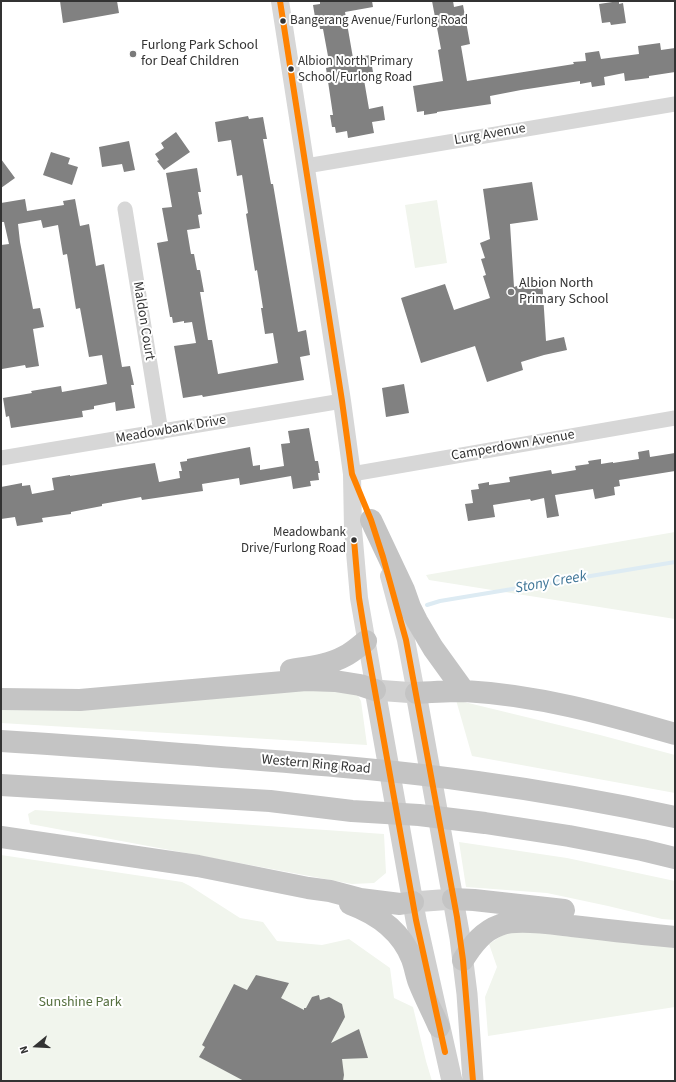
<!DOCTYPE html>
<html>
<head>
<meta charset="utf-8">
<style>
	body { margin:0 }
	#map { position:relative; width:676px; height:1082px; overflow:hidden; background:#fff; font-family:"Source Sans 3",sans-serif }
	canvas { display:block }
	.frame { position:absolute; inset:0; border:2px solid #333; pointer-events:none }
	.north { position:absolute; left:16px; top:1026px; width:40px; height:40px; -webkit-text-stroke:3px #fff; paint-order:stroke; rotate:252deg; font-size:11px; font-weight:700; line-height:16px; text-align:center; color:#333 }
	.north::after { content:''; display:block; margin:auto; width:14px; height:18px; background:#333; clip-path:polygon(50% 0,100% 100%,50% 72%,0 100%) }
</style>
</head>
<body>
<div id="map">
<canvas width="676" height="1082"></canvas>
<div class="frame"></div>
<div class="north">N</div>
</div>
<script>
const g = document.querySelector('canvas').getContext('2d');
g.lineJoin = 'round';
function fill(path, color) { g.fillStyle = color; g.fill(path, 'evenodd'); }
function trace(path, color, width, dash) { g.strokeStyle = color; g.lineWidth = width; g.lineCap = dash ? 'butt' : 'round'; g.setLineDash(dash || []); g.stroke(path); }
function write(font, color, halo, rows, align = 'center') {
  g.font = font + ' "Source Sans 3",sans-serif'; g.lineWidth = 4; g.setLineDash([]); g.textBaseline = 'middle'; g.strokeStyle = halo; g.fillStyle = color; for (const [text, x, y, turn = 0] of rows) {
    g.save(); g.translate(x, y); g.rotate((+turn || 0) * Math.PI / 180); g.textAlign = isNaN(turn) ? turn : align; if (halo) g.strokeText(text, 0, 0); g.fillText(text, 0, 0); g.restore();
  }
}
fill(new Path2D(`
	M437 200 447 263 415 268 405 205Z
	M675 532V619L429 580 426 575Z
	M305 688 357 694 361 701 367 745 1 723V708Z
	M456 700 600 735 675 755V793L472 756Z
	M35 810 384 834 386 873 374 883 352 884 30 824 28 814Z
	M459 842 567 858 675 881V920L662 919 608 906 547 893 466 887Z
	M1 855 182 882 190 886 240 918 263 922 277 941 322 945 349 939 390 968 394 998 413 1007 426 1061 432 1081H1Z
	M525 931 675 946V1007L488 1036 485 997 497 967 489 944 506 933Z`), '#f1f5ed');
trace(new Path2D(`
	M427 605 440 601 675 562`), '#ddebf3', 4);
fill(new Path2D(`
	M60 1H117L119 13 63 23Z
	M320 1H372L373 7 345 12 353 58 370 55 373 72 363 74 369 109 383 106 385 120 372 122 374 133 348 138 347 131 336 133 335 127H332L330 115H333L326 68 330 67 323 29H320L318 16 315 17 313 5 320 4Z
	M432 1H453L454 7 463 5 470 44 461 46 467 81 574 64 573 62 586 61 585 53 599 51 601 59 639 54 638 46 660 43 661 50 675 48V72L649 76V78L625 81 624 73 604 77 605 85 592 87 591 82 580 84V81L521 90 490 96 491 104 437 112V113L424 115V111L417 112 413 86 443 81 438 50 441 49Z
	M619 1V4L623 3 626 23 611 25 610 22 602 23 599 4Z
	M248 116 249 119 263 117 267 139H263L271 184H273L298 332 306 330 310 355 300 357 304 380 203 397 202 395 183 398 174 346 196 343 192 322 184 323V321L173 323 172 317H170L157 243 168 241 162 208 172 207 166 173 197 168 201 192H198L202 214 198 215 200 228 187 230 191 254H194L197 270H200L204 292H200L208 340H212L218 374 278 363 273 333 265 334 261 308H263L257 270 255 271 246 214 248 213 242 175 237 176 231 140 218 142 215 122Z
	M176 132 190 152 164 170 157 161 159 160 155 154 164 148 161 143Z
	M129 141 135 170 124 172 122 164 102 167 99 147Z
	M51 152 70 158 68 164 78 167 72 185 43 175Z
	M1 159 15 178 1 188Z
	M532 182 538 220 510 224 514 287 542 278 546 341 564 337 567 350 544 355 521 362 523 370 487 382 475 346 421 363 401 298 445 284 454 310 490 298 483 276 486 275 481 259 485 258 480 243 490 239 483 189Z
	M25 199 27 211 64 205 63 201 75 199 80 226 89 224 96 266 104 264 122 367 130 366 134 385H131L135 408 116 411 115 402 94 406V409L82 411 83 417 11 428 9 416 6 417 3 398 32 393 31 391 61 386 62 392 107 384 102 355 89 357 80 308 76 309 67 254 63 255 58 225 43 228 41 220 18 224 20 242 33 309 40 308 44 327 33 329 39 366 26 368 25 365 2 369 1 361V245L9 244 4 222H1V203Z
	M404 384 409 413 386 417 382 388Z
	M309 428 315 461H318L320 473H318L319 480 310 481 311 486 293 489 291 476 240 485 239 478 202 484 203 491 142 500 141 497 102 504V506L71 512V514L42 518 43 522 17 526 15 517 1 519V487L22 483V486L30 485 32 494 54 490 52 478 70 475V476L155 463 159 482 180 478 179 471H182L180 462 187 461V459L250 447 253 466 260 465V470L284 466 281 444 290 443 288 431Z
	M649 450 650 457 675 453V471L619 480 620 486 614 487 615 495 595 499 593 489 555 495 559 516 547 518 544 498 531 501 530 499 493 505 495 517 468 521 465 504 473 503 471 490 479 489 478 484 489 482V485L510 482 509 477 551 470 552 474 576 470 575 466 589 464 588 461 601 459V464L613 462V463L639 459 638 452Z
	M256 975 289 983 281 998 304 1010V1008H306L312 997 319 995 320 1000 329 997 342 1004 345 1017 331 1043 359 1029 368 1058 342 1059 344 1075 343 1081H244L199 1057 205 1047 202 1045 234 984 247 990Z`), '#818181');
trace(new Path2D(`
	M306 166 675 104
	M125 209 161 432
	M1 458 342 401
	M352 474 675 418`), '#d7d7d7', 15);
trace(new Path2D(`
	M280 1 342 401 352 474 353 529 359 598 375 690
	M389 576 406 640 416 693`), '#d7d7d7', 18);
trace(new Path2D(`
	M413 902 453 899
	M452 1081 416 920 375 690 416 693 460 938 467 994 473 1081`), '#d0d0d0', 21);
trace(new Path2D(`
	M371 520 404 590 410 607 417 621 433 648 464 691
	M291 670C309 667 329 665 345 656 353 652 359 646 366 641
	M416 693C432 692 449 691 465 691 537 695 606 714 675 734
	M1 699 80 700 306 680 335 681 360 685 375 690
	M1 741C84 746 167 753 249 759 325 765 401 771 477 782 543 791 610 803 675 817
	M1 785 270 801 352 811 419 815 485 823 569 836 642 850 675 858
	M1 837 198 866 308 888 330 891 360 899 400 904 413 902
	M453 899 474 900 564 910
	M350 904C377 914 401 931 412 959 415 967 416 975 419 983 425 998 433 1013 439 1027
	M463 960C473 944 483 931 500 925 516 918 554 924 572 926 606 930 641 934 675 937`), '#c4c4c4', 22);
trace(new Path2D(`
	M280 1 342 401 352 474 371 520 383 557 406 640 457 917 463 960 473 1081
	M354 540 359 598 366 641 416 920 445 1052`), '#ff8200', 6);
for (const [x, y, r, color] of [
	[283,21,3.5,"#333"],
	[133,54,4,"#7a7a7a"],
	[291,69,3.5,"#333"],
	[511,292,4,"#7a7a7a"],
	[354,540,3.5,"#333"]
]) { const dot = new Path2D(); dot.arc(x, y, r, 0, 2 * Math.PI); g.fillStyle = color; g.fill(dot); trace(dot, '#fff', 1.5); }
write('13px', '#333', '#fff', [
	["Bangerang Avenue/Furlong Road",290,21],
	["Albion North Primary",298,62],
	["School/Furlong Road",298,78],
	["Meadowbank",346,533,"right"],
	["Drive/Furlong Road",346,549,"right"]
], 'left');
write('14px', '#333', '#fff', [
	["Furlong Park School",141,46],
	["for Deaf Children",141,62],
	["Albion North",519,284],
	["Primary School",519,300]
], 'left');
write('14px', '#333', '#fff', [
	["Lurg Avenue",490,135,-10],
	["Maldon Court",143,321,81],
	["Meadowbank Drive",171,430,-10],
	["Camperdown Avenue",513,446,-10],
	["Western Ring Road",316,765,5]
]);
write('14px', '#56703f', '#fff', [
	["Sunshine Park",80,1003]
]);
write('italic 15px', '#3f7597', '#fff', [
	["Stony Creek",551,583,-10]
]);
</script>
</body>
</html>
